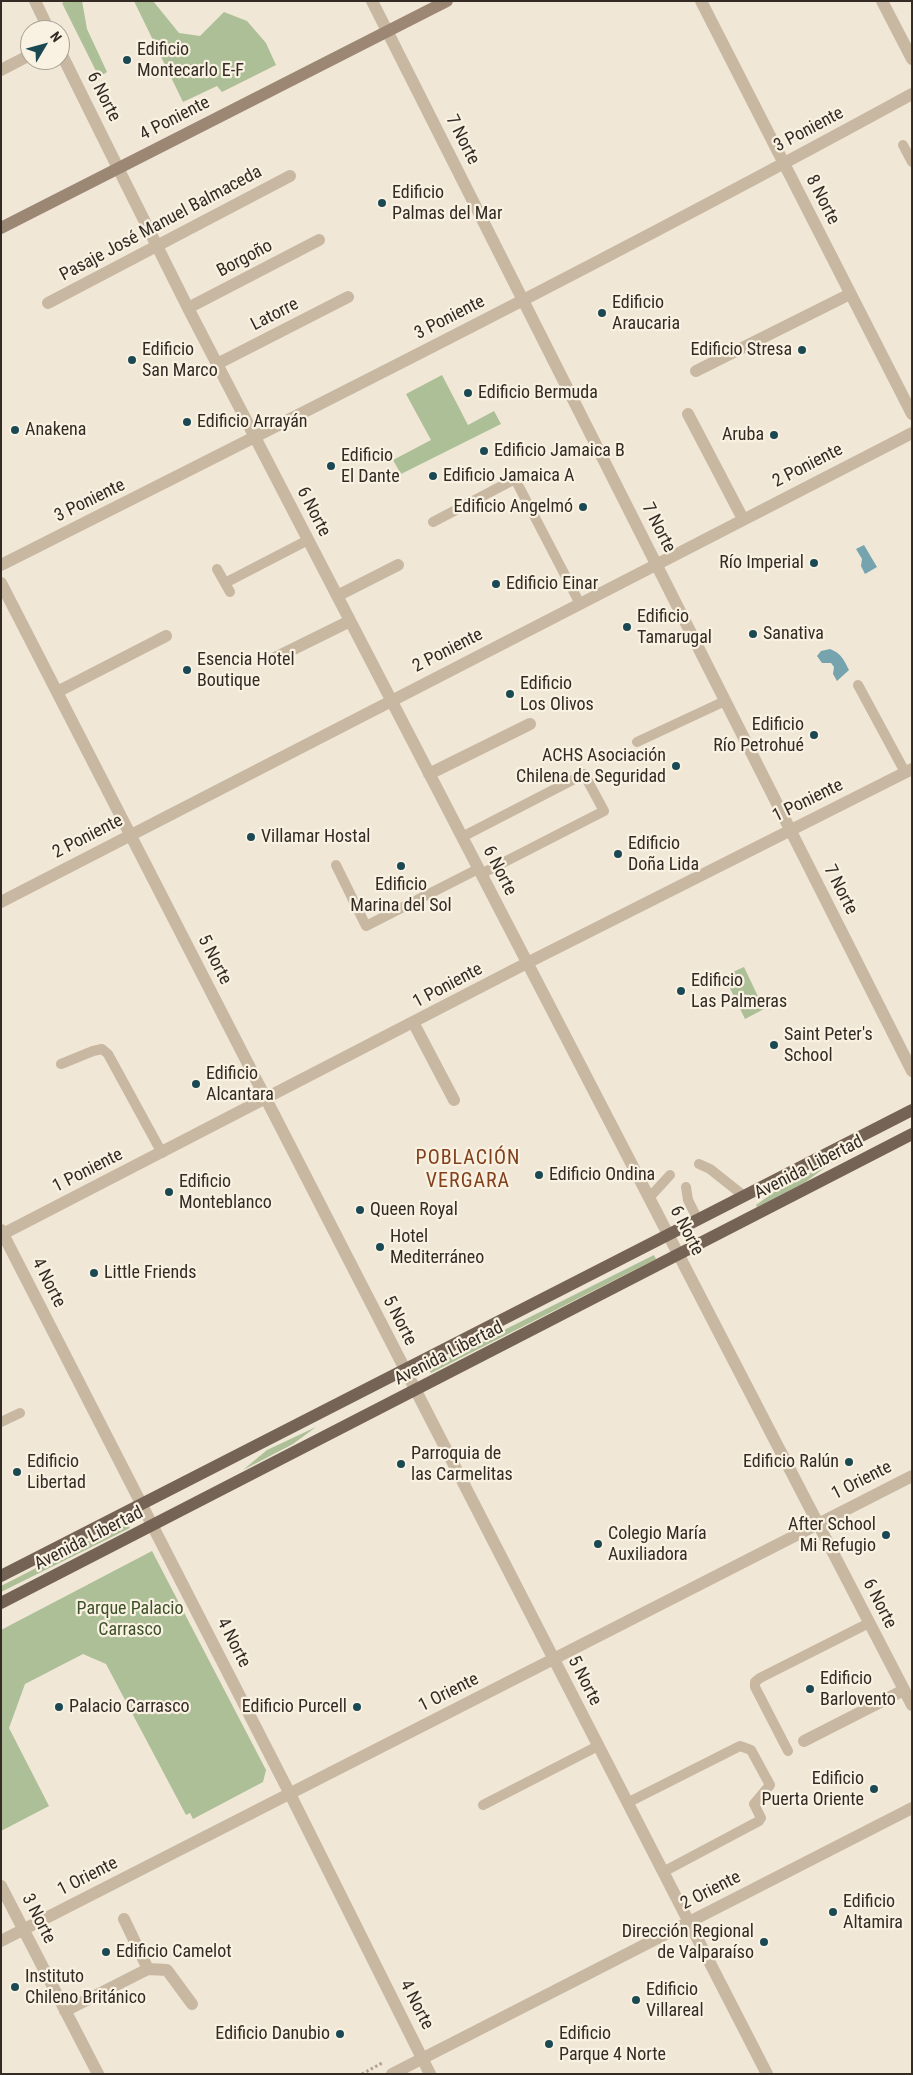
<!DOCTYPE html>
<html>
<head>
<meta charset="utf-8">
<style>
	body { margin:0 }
	#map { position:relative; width:913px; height:2075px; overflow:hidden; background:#f1e7d6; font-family:"Roboto Condensed",sans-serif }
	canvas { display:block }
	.frame { position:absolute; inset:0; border:2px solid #332b24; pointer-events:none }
	.north { position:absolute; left:20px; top:20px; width:50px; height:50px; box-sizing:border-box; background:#f9f1e1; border:1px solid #aaa295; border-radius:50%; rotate:53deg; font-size:14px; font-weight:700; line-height:20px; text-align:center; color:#332b24 }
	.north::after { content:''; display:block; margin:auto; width:18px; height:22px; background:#1a4954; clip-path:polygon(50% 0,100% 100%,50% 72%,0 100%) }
</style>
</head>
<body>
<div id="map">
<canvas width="913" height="2075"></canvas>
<div class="frame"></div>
<div class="north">N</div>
</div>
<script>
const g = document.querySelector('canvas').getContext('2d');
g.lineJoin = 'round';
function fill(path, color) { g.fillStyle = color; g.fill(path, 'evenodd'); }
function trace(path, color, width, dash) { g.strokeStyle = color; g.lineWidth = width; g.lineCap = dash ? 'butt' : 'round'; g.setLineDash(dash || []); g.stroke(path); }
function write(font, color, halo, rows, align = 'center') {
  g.font = font + ' "Roboto Condensed",sans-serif'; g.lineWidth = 4.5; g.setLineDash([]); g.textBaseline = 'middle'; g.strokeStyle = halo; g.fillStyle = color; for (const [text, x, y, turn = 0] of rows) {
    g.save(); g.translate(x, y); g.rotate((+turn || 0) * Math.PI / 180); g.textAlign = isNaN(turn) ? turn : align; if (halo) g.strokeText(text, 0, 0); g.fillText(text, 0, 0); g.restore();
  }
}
fill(new Path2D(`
	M66 1H82L87 29 107 72 99 77 62 3Z
	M134 1H153L179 33 200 36 224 12 247 21 266 43 276 65 222 92 217 86 183 102Z
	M442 375 468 425 494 411 501 424 401 474 393 460 431 440 406 394Z
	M744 967 764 1009 745 1019 724 976Z
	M834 1161 804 1183 757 1207 756 1205 780 1188Z
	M654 1255 656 1259 431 1373 428 1368Z
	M316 1427 293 1444 243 1470 267 1450Z
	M126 1522 130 1528 1 1592V1586Z
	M152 1551 266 1770 263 1782 193 1819 190 1813 186 1815 106 1664 83 1654 25 1684 9 1728 49 1806 1 1831V1630Z`), '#acbf96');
fill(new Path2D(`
	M864 545 877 567 865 574 861 566 862 559 856 549Z
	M830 649C841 653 844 660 849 670L837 681 833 674 834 667 831 663H822L817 656 821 651Z`), '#75a4ae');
trace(new Path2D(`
	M362 2074 382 2063`), '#b4a28c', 3, [2.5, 2.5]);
trace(new Path2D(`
	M903 145 912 162
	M433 522 515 479 579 602
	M217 569 230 592
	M225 583 308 540
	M858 685 905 772
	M637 742 725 701
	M462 837 584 774 604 811 481 874
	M336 865 366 926 478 869
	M61 1064 93 1051 102 1049 108 1054 162 1153
	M699 1164 710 1169 744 1196
	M686 1187 688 1200 698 1220
	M649 1198 670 1175
	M1 1422 20 1413
	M788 1751 755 1687V1682L760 1678 869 1623
	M627 1803 740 1746 751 1750 770 1785 754 1804 761 1818 759 1821 663 1872
	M483 1805 598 1746`), '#c8b8a2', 10);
trace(new Path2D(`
	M882 1 912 59
	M1 70 30 55
	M118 168 188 308 912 1705
	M48 303 290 176
	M188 308 319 240
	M217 364 348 297
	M696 371 850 294
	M688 414 743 519
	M1 565C307 411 612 258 912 94
	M1 583 767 2074
	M337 596 398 565
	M275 658 350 621
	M57 692 166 636
	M429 774 530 724
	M1 902 912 433
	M414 1024 454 1100
	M1 1235 527 963 912 769
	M804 1741 904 1690
	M1 1886 98 2074
	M1 1941 912 1476
	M148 1969 167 1970 192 2004
	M65 2011 148 1969 124 1919
	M392 2074 912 1808`), '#c8b8a2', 12);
trace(new Path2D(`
	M35 1 49 30
	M372 1 912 1071
	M701 1 912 414
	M60 51 118 168
	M1 1230 290 1794 430 2074`), '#c8b8a2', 12);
trace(new Path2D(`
	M1 228 447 1`), '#9c8774', 12);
trace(new Path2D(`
	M1 1576 912 1110
	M1 1603 912 1134`), '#756455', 12);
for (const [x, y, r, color] of [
	[127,60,5,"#1a4954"],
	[382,203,5,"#1a4954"],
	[602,313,5,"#1a4954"],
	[802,350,5,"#1a4954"],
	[132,360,5,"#1a4954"],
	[468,393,5,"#1a4954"],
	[187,422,5,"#1a4954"],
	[15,430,5,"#1a4954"],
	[774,435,5,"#1a4954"],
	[484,451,5,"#1a4954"],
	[331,466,5,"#1a4954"],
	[433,476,5,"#1a4954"],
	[583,507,5,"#1a4954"],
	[814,563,5,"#1a4954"],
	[496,584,5,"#1a4954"],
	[627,627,5,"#1a4954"],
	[753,634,5,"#1a4954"],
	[187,670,5,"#1a4954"],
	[510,694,5,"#1a4954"],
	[814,735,5,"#1a4954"],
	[676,766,5,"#1a4954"],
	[251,837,5,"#1a4954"],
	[618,854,5,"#1a4954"],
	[401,866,5,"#1a4954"],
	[681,991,5,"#1a4954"],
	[774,1045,5,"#1a4954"],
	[196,1084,5,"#1a4954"],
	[539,1175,5,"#1a4954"],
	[169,1192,5,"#1a4954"],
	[360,1210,5,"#1a4954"],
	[380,1247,5,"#1a4954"],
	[94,1273,5,"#1a4954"],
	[849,1462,5,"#1a4954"],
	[401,1464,5,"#1a4954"],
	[17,1472,5,"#1a4954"],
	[886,1535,5,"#1a4954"],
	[598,1544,5,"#1a4954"],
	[810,1689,5,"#1a4954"],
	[59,1707,5,"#1a4954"],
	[357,1707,5,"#1a4954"],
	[874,1789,5,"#1a4954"],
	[833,1912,5,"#1a4954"],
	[764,1942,5,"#1a4954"],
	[106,1952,5,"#1a4954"],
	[15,1987,5,"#1a4954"],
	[636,2000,5,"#1a4954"],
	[340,2034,5,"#1a4954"],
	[549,2044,5,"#1a4954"]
]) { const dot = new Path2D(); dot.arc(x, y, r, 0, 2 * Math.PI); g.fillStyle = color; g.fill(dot); trace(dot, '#f9f1e1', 2); }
write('18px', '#332b24', '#f9f1e1', [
	["Edificio",137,50],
	["Montecarlo E-F",137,71],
	["Edificio",392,193],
	["Palmas del Mar",392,214],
	["Edificio",612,303],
	["Araucaria",612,324],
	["Edificio",142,350],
	["San Marco",142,371],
	["Edificio Stresa",792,350,"right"],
	["Edificio Bermuda",478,393],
	["Edificio Arrayán",197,422],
	["Anakena",25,430],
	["Aruba",764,435,"right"],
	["Edificio Jamaica B",494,451],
	["Edificio",341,456],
	["El Dante",341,477],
	["Edificio Jamaica A",443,476],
	["Edificio Angelmó",573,507,"right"],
	["Río Imperial",804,563,"right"],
	["Edificio Einar",506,584],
	["Edificio",637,617],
	["Tamarugal",637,638],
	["Sanativa",763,634],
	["Esencia Hotel",197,660],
	["Boutique",197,681],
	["Edificio",520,684],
	["Los Olivos",520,705],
	["Edificio",804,725,"right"],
	["Río Petrohué",804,746,"right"],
	["ACHS Asociación",666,756,"right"],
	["Chilena de Seguridad",666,777,"right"],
	["Villamar Hostal",261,837],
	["Edificio",628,844],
	["Doña Lida",628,865],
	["Edificio",401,885,"center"],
	["Marina del Sol",401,906,"center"],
	["Edificio",691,981],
	["Las Palmeras",691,1002],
	["Saint Peter's",784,1035],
	["School",784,1056],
	["Edificio",206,1074],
	["Alcantara",206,1095],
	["Edificio Ondina",549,1175],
	["Edificio",179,1182],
	["Monteblanco",179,1203],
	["Queen Royal",370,1210],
	["Hotel",390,1237],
	["Mediterráneo",390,1258],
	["Little Friends",104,1273],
	["Parroquia de",411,1454],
	["las Carmelitas",411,1475],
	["Edificio",27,1462],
	["Libertad",27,1483],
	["Edificio Ralún",839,1462,"right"],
	["After School",876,1525,"right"],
	["Mi Refugio",876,1546,"right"],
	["Colegio María",608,1534],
	["Auxiliadora",608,1555],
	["Edificio",820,1679],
	["Barlovento",820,1700],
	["Palacio Carrasco",69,1707],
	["Edificio Purcell",347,1707,"right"],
	["Edificio",864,1779,"right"],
	["Puerta Oriente",864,1800,"right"],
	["Edificio",843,1902],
	["Altamira",843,1923],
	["Dirección Regional",754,1932,"right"],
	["de Valparaíso",754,1953,"right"],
	["Edificio Camelot",116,1952],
	["Instituto",25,1977],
	["Chileno Británico",25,1998],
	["Edificio",646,1990],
	["Villareal",646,2011],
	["Edificio Danubio",330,2034,"right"],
	["Edificio",559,2034],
	["Parque 4 Norte",559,2055]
], 'left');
write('18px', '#332b24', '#f9f1e1', [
	["6 Norte",103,97,63],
	["4 Poniente",175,119,-27],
	["3 Poniente",809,130,-28],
	["7 Norte",462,140,63],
	["8 Norte",822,200,63],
	["Pasaje José Manuel Balmaceda",161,224,-28],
	["Borgoño",245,259,-28],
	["Latorre",275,315,-27],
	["3 Poniente",450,318,-27],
	["2 Poniente",808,466,-27],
	["3 Poniente",90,501,-26],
	["6 Norte",313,512,63],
	["7 Norte",658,528,63],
	["2 Poniente",448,651,-27],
	["1 Poniente",808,801,-26],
	["2 Poniente",88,837,-27],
	["6 Norte",499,871,63],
	["7 Norte",840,890,63],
	["5 Norte",214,960,63],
	["1 Poniente",448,986,-28],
	["Avenida Libertad",809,1168,-27],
	["1 Poniente",88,1171,-27],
	["6 Norte",686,1231,63],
	["4 Norte",48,1283,63],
	["5 Norte",399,1321,63],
	["Avenida Libertad",449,1354,-27],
	["1 Oriente",862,1481,-27],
	["Avenida Libertad",89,1539,-27],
	["6 Norte",879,1604,63],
	["4 Norte",233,1643,63],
	["5 Norte",584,1681,63],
	["1 Oriente",449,1693,-27],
	["1 Oriente",88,1877,-27],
	["2 Oriente",711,1891,-27],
	["3 Norte",38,1919,63],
	["4 Norte",416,2005,63]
]);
write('18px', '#3d5128', '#f9f1e1', [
	["Parque Palacio",130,1609],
	["Carrasco",130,1630]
]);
g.letterSpacing = '1px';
write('20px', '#82411d', '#f9f1e1', [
	["POBLACIÓN",468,1159],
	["VERGARA",468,1182]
]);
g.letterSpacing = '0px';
</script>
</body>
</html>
